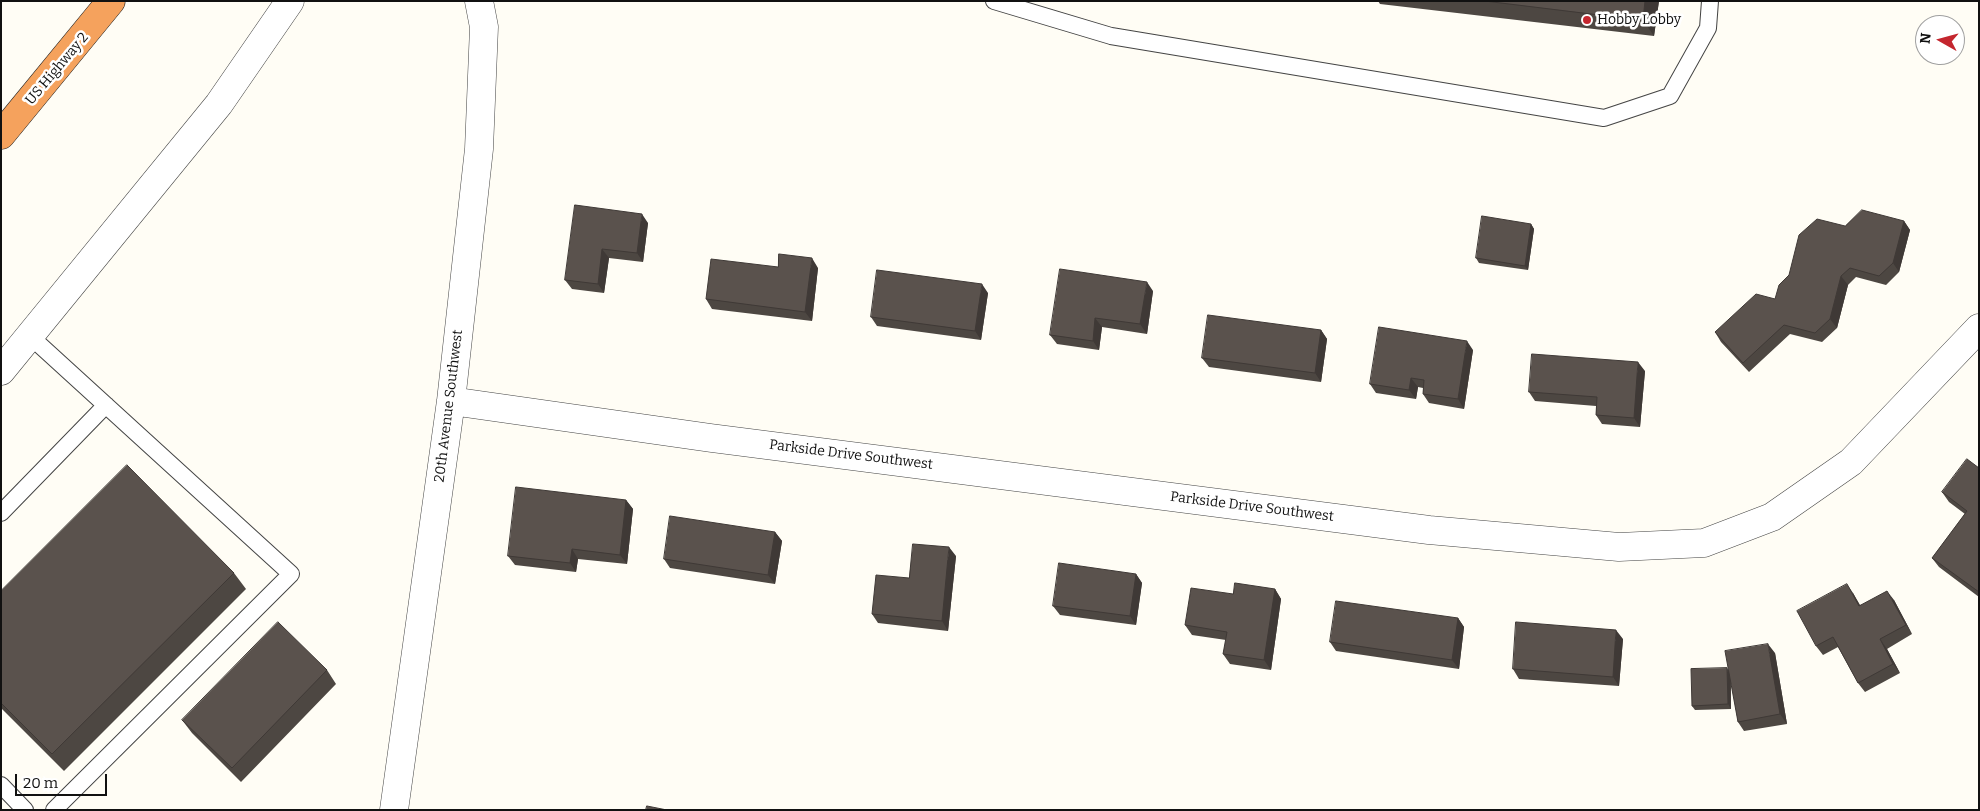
<!DOCTYPE html>
<html>
<head>
<meta charset="utf-8">
<style>
	body { margin:0 }
	#map { position:relative; width:1980px; height:811px; overflow:hidden; background:#fffdf5; font-family:Bitter,serif }
	canvas { display:block }
	.frame { position:absolute; inset:0; border:2px solid #111; pointer-events:none }
	.north { position:absolute; left:1915px; top:15px; width:50px; height:50px; box-sizing:border-box; background:#fff; border:1px solid #a0a0a0; border-radius:50%; rotate:277deg; font-size:14px; font-weight:700; line-height:20px; text-align:center; color:#111 }
	.north::after { content:''; display:block; margin:auto; width:18px; height:22px; background:#c4262e; clip-path:polygon(50% 0,100% 100%,50% 72%,0 100%) }
	.scale { position:absolute; left:15px; top:774px; width:92px; height:22px; box-sizing:border-box; border:2px solid #111; border-top:0; padding-left:6px; font-size:15px; line-height:18px; white-space:nowrap; color:#111; -webkit-text-stroke:4px #fff; paint-order:stroke }
</style>
</head>
<body>
<div id="map">
<canvas width="1980" height="811"></canvas>
<div class="frame"></div>
<div class="north">N</div>
<div class="scale">20 m</div>
</div>
<script>
const g = document.querySelector('canvas').getContext('2d');
g.lineJoin = 'round';
function trace(path, color, width, dash) { g.strokeStyle = color; g.lineWidth = width; g.lineCap = dash ? 'butt' : 'round'; g.setLineDash(dash || []); g.stroke(path); }
function fill(path, color) { g.fillStyle = color; g.fill(path, 'evenodd'); }
function write(font, color, halo, rows, align = 'center') {
  g.font = font + ' Bitter,serif'; g.lineWidth = 5; g.setLineDash([]); g.textBaseline = 'middle'; g.strokeStyle = halo; g.fillStyle = color; for (const [text, x, y, turn = 0] of rows) {
    g.save(); g.translate(x, y); g.rotate((+turn || 0) * Math.PI / 180); g.textAlign = isNaN(turn) ? turn : align; if (halo) g.strokeText(text, 0, 0); g.fillText(text, 0, 0); g.restore();
  }
}
const service = new Path2D(`
	M994 1 1111 36 1604 118 1670 96 1708 28 1710 1
	M30 336 291 574 54 810
	M1 513 106 405
	M1 785 25 810`);
const minor = new Path2D(`
	M451 401 711 438 1429 530 1619 547 1704 543 1772 517 1851 462 1979 328
	M394 810 451 401 479 149 484 27 479 1`);
const tertiary = new Path2D(`
	M1 371 219 104 290 1`);
const motorway = new Path2D(`
	M1 135 111 1`);
trace(service, '#444', 18);
trace(minor, '#444', 29);
trace(tertiary, '#444', 29);
trace(motorway, '#222', 29);
trace(service, '#fff', 16);
trace(minor, '#fff', 28);
trace(tertiary, '#fff', 28);
trace(motorway, '#f5a25d', 28);
fill(new Path2D(`
	M1378 1H1659L1654 36 1380 4Z
	M575 205 648 223 643 262 609 258 604 293 572 289 565 280Z
	M1904 221 1910 230 1899 272 1886 285 1856 277 1848 285 1837 328 1822 342 1790 334 1749 372 1721 342 1715 332 1775 299Z
	M1531 224 1534 229 1528 270 1479 263 1476 258Z
	M778 267 818 268 812 321 712 309 706 299Z
	M1153 291 1147 334 1102 327 1099 350 1057 344 1050 335Z
	M988 293 981 340 877 326 871 317Z
	M1321 330 1327 339 1321 382 1209 367 1202 358Z
	M1473 350 1464 409 1429 403 1423 394V388L1418 387 1416 399 1376 393 1370 384Z
	M1645 371 1640 427 1602 424 1596 415V406L1535 401 1529 392Z
	M1979 468V597L1939 567 1932 558 1965 514 1949 502 1942 492Z
	M626 500 633 509 627 564 578 559 576 572 515 565 508 556Z
	M775 532 782 541 775 584 670 568 664 559Z
	M956 556 948 631 878 623 872 614 909 578Z
	M234 573 246 589 64 771 1 708V591Z
	M1136 574 1142 583 1136 625 1060 615 1053 606Z
	M1275 589 1281 599 1271 670 1230 664 1223 654 1226 640 1192 635 1185 625 1233 594Z
	M1853 593 1860 605 1894 600 1912 634 1887 649 1900 673 1865 692 1858 683 1838 647 1823 655 1816 646Z
	M1458 618 1464 627 1459 669 1336 651 1330 642Z
	M1623 639 1619 686 1519 679 1513 669Z
	M1775 653 1787 724 1744 731 1738 722 1731 681V709L1695 710 1692 706 1729 670Z
	M327 670 336 684 241 782 192 733 182 720Z`), '#4d4742');
fill(new Path2D(`
	M1645 1H1659L1654 36 1643 20Z
	M642 214 648 223 643 262 637 253Z
	M1904 221 1910 230 1899 272 1893 263Z
	M1531 224 1534 229 1528 270 1525 266Z
	M602 249 609 258 604 293 598 284Z
	M812 258 818 268 812 321 805 312Z
	M1841 276 1848 285 1837 328 1830 319Z
	M1147 282 1153 291 1147 334 1140 324Z
	M982 284 988 293 981 340 975 331Z
	M1095 318 1102 327 1099 350 1093 341Z
	M1321 330 1327 339 1321 382 1315 373Z
	M1467 341 1473 350 1464 409 1458 399Z
	M1638 362 1645 371 1640 427 1634 418Z
	M1411 378 1418 387 1416 399 1409 390Z
	M626 500 633 509 627 564 620 555Z
	M775 532 782 541 775 584 768 575Z
	M949 547 956 556 948 631 942 621Z
	M572 549 578 559 576 572 570 563Z
	M1136 574 1142 583 1136 625 1130 616Z
	M1847 584 1853 593 1865 615 1859 606Z
	M1275 589 1281 599 1271 670 1264 660Z
	M1887 591 1894 600 1912 634 1906 625Z
	M1458 618 1464 627 1459 669 1452 660Z
	M1616 630 1623 639 1619 686 1613 677Z
	M1880 639 1887 649 1900 673 1893 664Z
	M1768 644 1775 653 1787 724 1780 714Z
	M1727 668 1730 673 1731 709 1728 704Z`), '#3f3936');
const building = new Path2D(`
	M1485 1H1645L1643 20Z
	M575 205 642 214 637 253 602 249 598 284 565 280Z
	M1862 210 1904 221 1893 263 1879 276 1850 268 1841 276 1830 319 1815 333 1784 325 1743 363 1715 332 1756 294 1775 299 1779 285 1789 275 1799 235 1817 219 1845 226Z
	M1482 216 1531 224 1525 266 1476 258Z
	M779 254 812 258 805 312 706 299 711 259 778 267Z
	M1060 269 1147 282 1140 324 1095 318 1093 341 1050 335Z
	M877 270 982 284 975 331 871 317Z
	M1208 315 1321 330 1315 373 1202 358Z
	M1379 327 1467 341 1458 399 1423 394 1424 380 1411 378 1409 390 1370 384Z
	M1532 354 1638 362 1634 418 1596 415 1597 397 1529 392Z
	M1967 459 1979 468V592L1932 558 1967 511 1942 492Z
	M127 465 234 573 52 754 1 703V591Z
	M516 487 626 500 620 555 572 549 570 563 508 556Z
	M670 516 775 532 768 575 664 559Z
	M913 544 949 547 942 621 872 614 876 575 909 578Z
	M1059 563 1136 574 1130 616 1053 606Z
	M1235 583 1275 589 1264 660 1223 654 1227 632 1185 625 1191 588 1233 594Z
	M1847 584 1859 606 1887 591 1906 625 1880 639 1893 664 1858 683 1833 637 1816 646 1797 611Z
	M1336 601 1458 618 1452 660 1330 642Z
	M278 622 327 670 232 768 182 720Z
	M1516 622 1616 630 1613 677 1513 669Z
	M1768 644 1780 714 1738 722 1725 651Z
	M1727 668 1728 704 1692 706 1691 669Z
	M647 806 667 810H646Z`);
fill(building, '#5a524d');
trace(building, '#3f3936', 1);
for (const [x, y, r, color] of [
	[1587,20,5,"#c4262e"]
]) { const dot = new Path2D(); dot.arc(x, y, r, 0, 2 * Math.PI); g.fillStyle = color; g.fill(dot); trace(dot, '#fff', 2); }
write('14px', '#111', '#fff', [
	["Hobby Lobby",1597,20]
], 'left');
write('14px', '#111', '#fff', [
	["US Highway 2",57,69,-50],
	["20th Avenue Southwest",449,406,-83],
	["Parkside Drive Southwest",851,455,7],
	["Parkside Drive Southwest",1252,507,7]
]);
</script>
</body>
</html>
